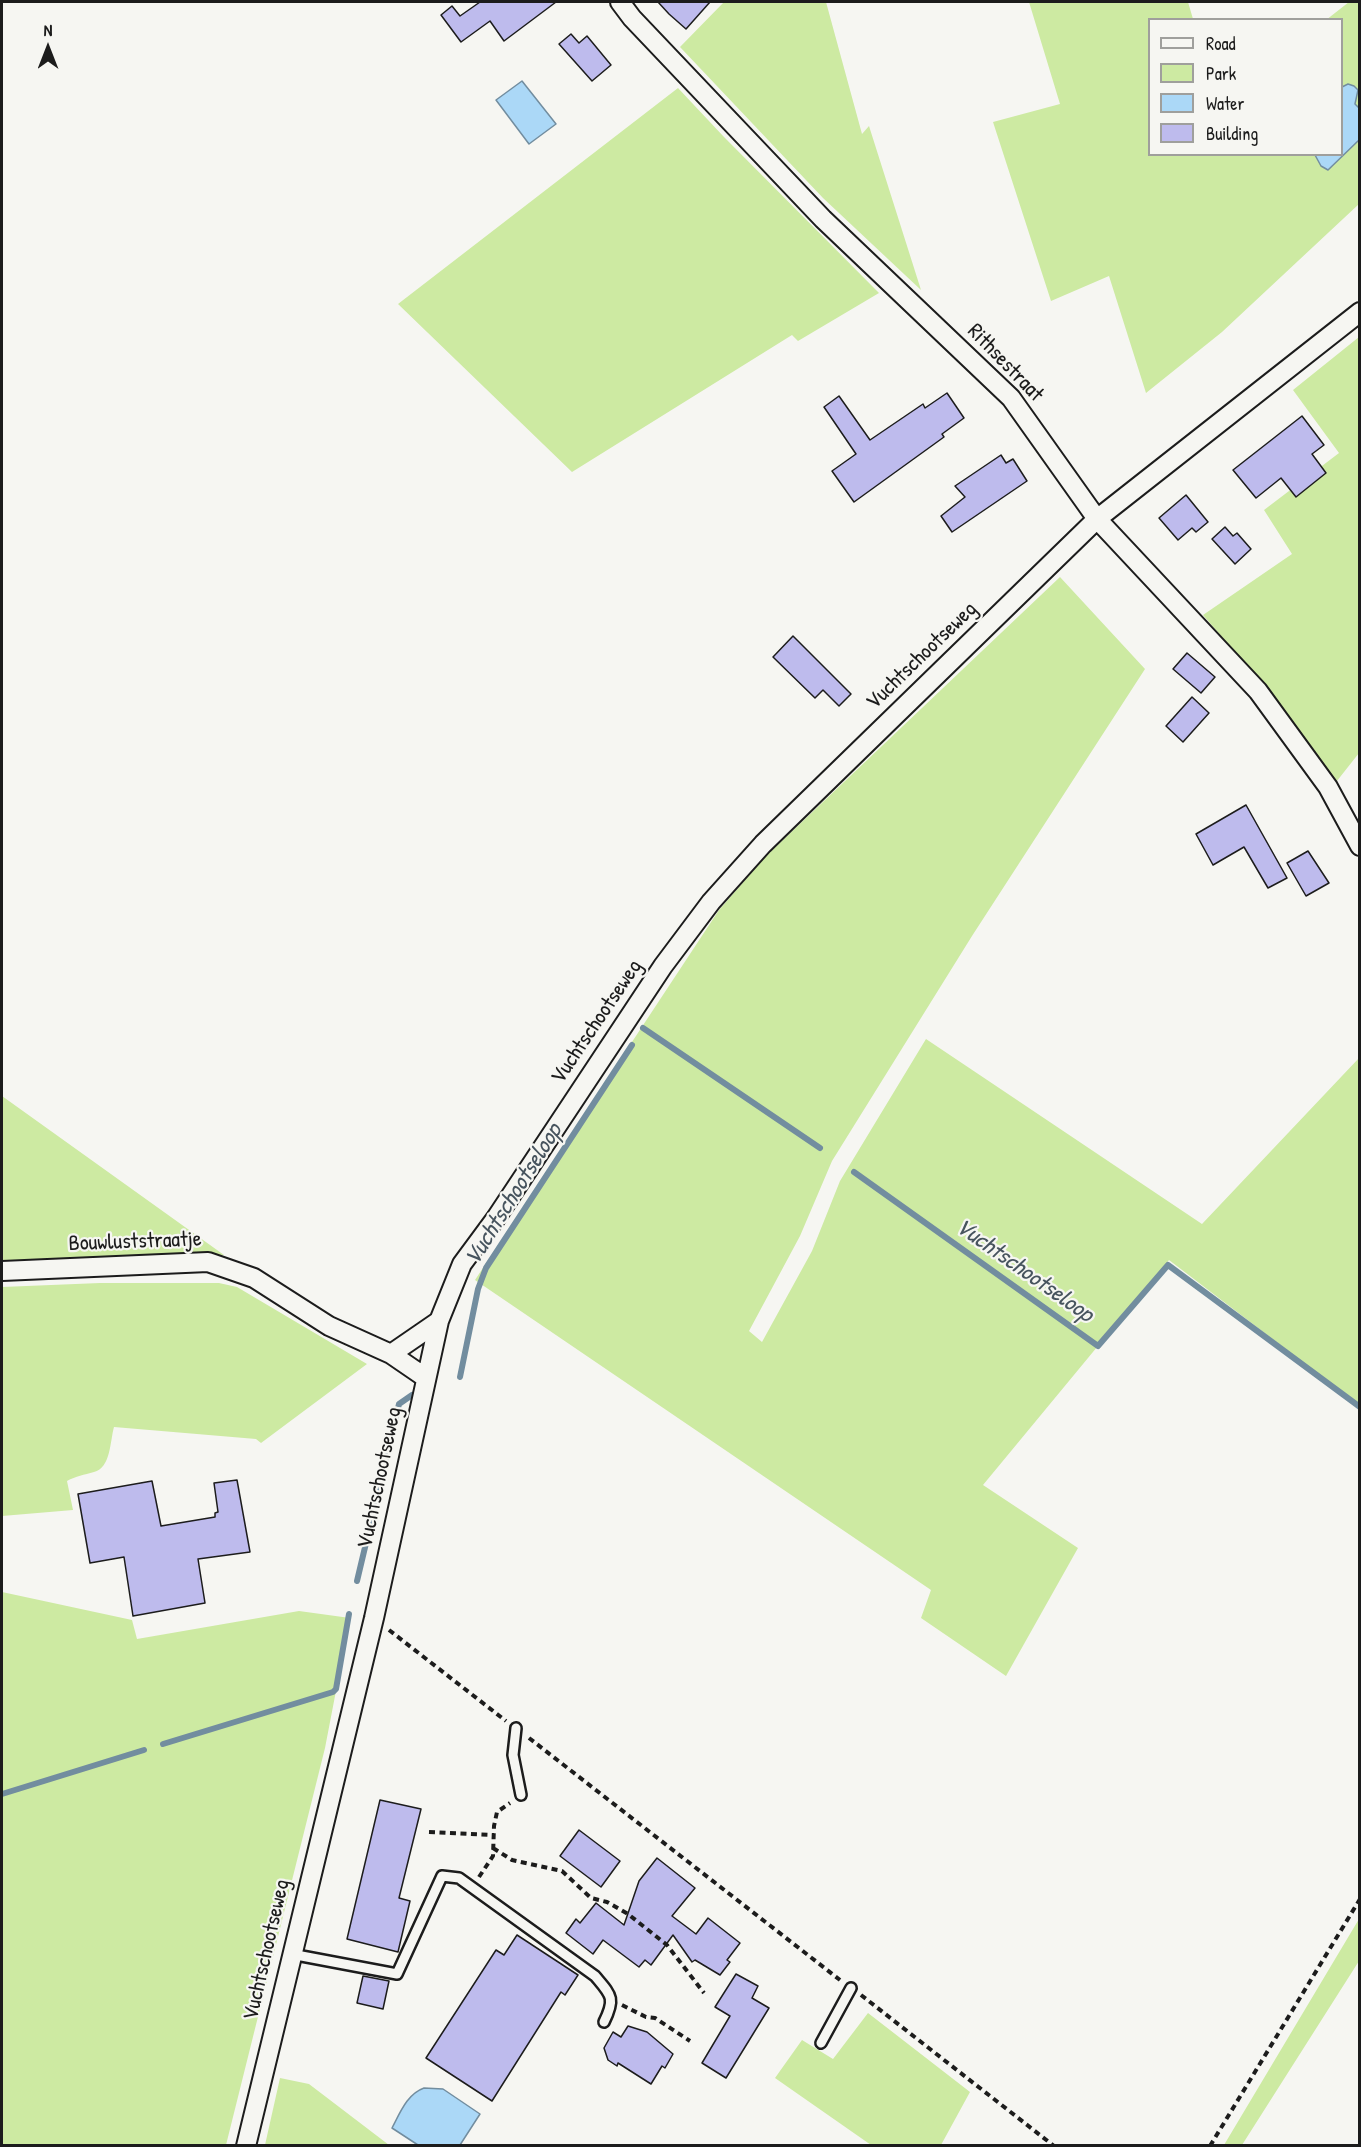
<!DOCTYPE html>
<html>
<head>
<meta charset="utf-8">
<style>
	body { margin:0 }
	#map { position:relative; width:1361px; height:2147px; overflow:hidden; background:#f6f6f2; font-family:"Patrick Hand",sans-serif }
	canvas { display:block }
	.frame { position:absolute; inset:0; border:3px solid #1c1c1c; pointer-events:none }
	.legend { position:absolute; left:1148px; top:18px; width:195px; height:138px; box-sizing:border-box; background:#f6f6f2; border:2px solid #9f9f9c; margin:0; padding:8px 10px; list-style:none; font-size:18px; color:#1c1c1c }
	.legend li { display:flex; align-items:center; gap:12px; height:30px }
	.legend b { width:30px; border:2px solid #9f9f9c }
	.north { position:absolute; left:18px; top:18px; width:60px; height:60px; -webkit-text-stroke:4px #f6f6f2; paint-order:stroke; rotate:0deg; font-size:16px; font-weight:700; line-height:24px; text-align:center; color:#1c1c1c }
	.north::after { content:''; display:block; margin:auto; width:21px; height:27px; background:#1c1c1c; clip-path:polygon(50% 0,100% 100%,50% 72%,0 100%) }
</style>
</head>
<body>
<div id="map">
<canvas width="1361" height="2147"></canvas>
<div class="frame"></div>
<ul class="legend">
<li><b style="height:8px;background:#f6f6f2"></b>Road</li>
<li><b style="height:16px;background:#cdeaa2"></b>Park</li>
<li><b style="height:16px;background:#abd8f7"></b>Water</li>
<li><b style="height:16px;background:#bebbed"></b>Building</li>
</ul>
<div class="north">N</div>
</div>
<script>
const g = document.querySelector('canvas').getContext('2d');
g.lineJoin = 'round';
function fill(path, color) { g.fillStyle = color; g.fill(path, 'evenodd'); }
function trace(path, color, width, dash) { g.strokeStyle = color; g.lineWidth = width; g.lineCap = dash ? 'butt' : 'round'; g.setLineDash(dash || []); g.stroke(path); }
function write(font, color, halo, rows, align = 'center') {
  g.font = font + ' "Patrick Hand",sans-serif'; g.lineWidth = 4.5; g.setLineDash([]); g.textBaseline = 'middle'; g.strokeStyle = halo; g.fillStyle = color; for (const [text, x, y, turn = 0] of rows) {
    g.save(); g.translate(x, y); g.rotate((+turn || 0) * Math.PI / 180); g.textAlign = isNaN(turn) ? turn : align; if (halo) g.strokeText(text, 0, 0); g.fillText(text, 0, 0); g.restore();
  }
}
fill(new Path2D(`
	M724 2H826L862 134 869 126 921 290 823 198 680 47Z
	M1029 2H1188L1193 19 1150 20V154L1315 155 1321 166 1328 170 1359 140V204L1222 332 1146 393 1109 276 1051 301 993 122 1060 104Z
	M1349 2H1359V108L1355 104 1358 90C1353 84 1349 84 1342 87V20H1326Z
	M678 88 724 137 879 293 798 341 792 335 572 472 398 304Z
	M1359 337V753L1333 786 1305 738 1262 684 1203 615 1292 554 1264 510 1339 453 1293 390Z
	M1060 577 1145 669 972 936 832 1161 800 1236 749 1331 762 1342 812 1251 840 1181 926 1039 1202 1224 1359 1058V1405L1169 1260 983 1485 1078 1548 1006 1676 921 1618 931 1590 475 1280 719 910 766 856Z
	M2 1096 224 1255 2 1268Z
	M100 1283H219L237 1287 367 1364 261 1443 256 1439 114 1427C110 1441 111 1468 94 1472 84 1475 76 1476 67 1481L73 1510 2 1516V1287Z
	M2 1592 132 1620 137 1639 299 1611 350 1618 325 1748 226 2145H2Z
	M1359 1919V1961L1242 2145H1224Z
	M868 2013 970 2092 941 2145H871L775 2078 802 2040 833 2059Z
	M280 2078 309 2084 389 2145H265Z`), '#cdeaa2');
const water = new Path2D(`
	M522 81 556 124 529 144 496 100Z
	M1348 84 1354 86 1358 90 1355 104 1359 108V140L1328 170 1321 166 1315 155 1342 154V87Z
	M424 2088 443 2089 480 2114 460 2145H418L392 2128C400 2113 407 2094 424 2088Z`);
fill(water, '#abd8f7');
trace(water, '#728d9f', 1.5);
trace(new Path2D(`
	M643 1028 820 1148
	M854 1172 1098 1346 1168 1265 1360 1407
	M460 1377 478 1289 486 1268 632 1045
	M357 1581 399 1404 412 1395
	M163 1744 333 1692 336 1689 349 1614
	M2 1794 144 1750`), '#728d9f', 6);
const building = new Path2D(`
	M480 2H556L504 41 490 21 461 42 441 15 452 6 460 16Z
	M658 2H710L686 29 669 14Z
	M571 34 579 43 587 36 611 65 592 81 559 44Z
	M947 393 964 418 942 434 944 437 854 502 832 471 856 454 824 407 839 396 870 440 923 404 925 408Z
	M1302 416 1324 445 1312 454 1326 473 1296 497 1281 478 1256 498 1233 470Z
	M1001 455 1006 463 1013 459 1027 481 952 532 941 516 965 497 955 486Z
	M1186 495 1208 522 1196 532 1192 528 1178 540 1159 518Z
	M1225 527 1233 536 1237 533 1251 549 1235 564 1212 539Z
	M793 636 851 694 839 706 823 690 815 698 773 657Z
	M1187 653 1215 677 1201 693 1173 669Z
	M1192 697 1209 713 1183 742 1166 726Z
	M1246 805 1287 878 1268 888 1244 847 1213 865 1196 834Z
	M1308 851 1329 883 1306 896 1287 863Z
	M237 1480 250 1552 198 1559 205 1603 133 1616 124 1557 90 1563 78 1494 152 1481 161 1526 215 1517V1513L218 1512 214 1483Z
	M380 1800 421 1809 399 1898 410 1901 398 1952 347 1939Z
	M579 1830 620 1861 601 1887 560 1856Z
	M657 1858 695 1888 672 1916 696 1934 708 1918 740 1943 727 1960 730 1962 720 1975 695 1960 692 1962 673 1935 651 1965 645 1960 639 1967 603 1940 593 1954 566 1933 576 1919 580 1923 596 1903 624 1925 639 1881Z
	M517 1935 578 1975 565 1995 561 1992 492 2101 426 2058 496 1950 504 1955Z
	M736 1974 758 1986 752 1998 769 2008 726 2078 702 2063 730 2016 715 2007Z
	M363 1976 389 1981 383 2009 357 2003Z
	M628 2026 647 2032 673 2054 665 2068 662 2066 651 2084 618 2063 617 2066 608 2060 604 2048 613 2032 621 2037Z`);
fill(building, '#bebbed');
trace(building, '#1c1c1c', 1.5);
const service = new Path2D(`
	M516 1728 513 1755 521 1795
	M291 1954 397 1974 442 1876 459 1878 595 1976C611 1995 616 1998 604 2022
	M821 2043 851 1988`);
const minor = new Path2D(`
	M620 2 632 18 823 219 1011 398 1097 519 1258 691 1328 787 1360 846
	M2 1271 208 1262 254 1278 329 1326 391 1354 426 1378
	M391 1354 439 1321
	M246 2146 374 1618 439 1321 462 1264 496 1218 663 966 711 902 763 844 1097 519 1360 312`);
trace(service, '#1c1c1c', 14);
trace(minor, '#1c1c1c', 22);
trace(new Path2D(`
	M389 1630 506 1721
	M529 1738 840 1980
	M429 1832 494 1835
	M493 1848 512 1860 562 1871 591 1898 607 1902 628 1914 667 1945 704 1993
	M479 1877 493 1856 494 1826 497 1812 510 1803
	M861 1995 1054 2146
	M622 2005 646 2017 655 2018 690 2041
	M1210 2146 1360 1899`), '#1c1c1c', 4, [6, 4.5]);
trace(service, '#f6f6f2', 9);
trace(minor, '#f6f6f2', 18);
write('22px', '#1c1c1c', '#f6f6f2', [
	["Rithsestraat",1005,363,46],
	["Vuchtschootseweg",922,656,-44],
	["Vuchtschootseweg",597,1022,-56],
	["Bouwluststraatje",135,1242,-2],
	["Vuchtschootseweg",380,1478,-78],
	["Vuchtschootseweg",267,1950,-77]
]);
write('italic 24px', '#47545e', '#f6f6f2', [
	["Vuchtschootseloop",514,1195,-58],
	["Vuchtschootseloop",1024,1271,35]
]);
</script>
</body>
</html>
